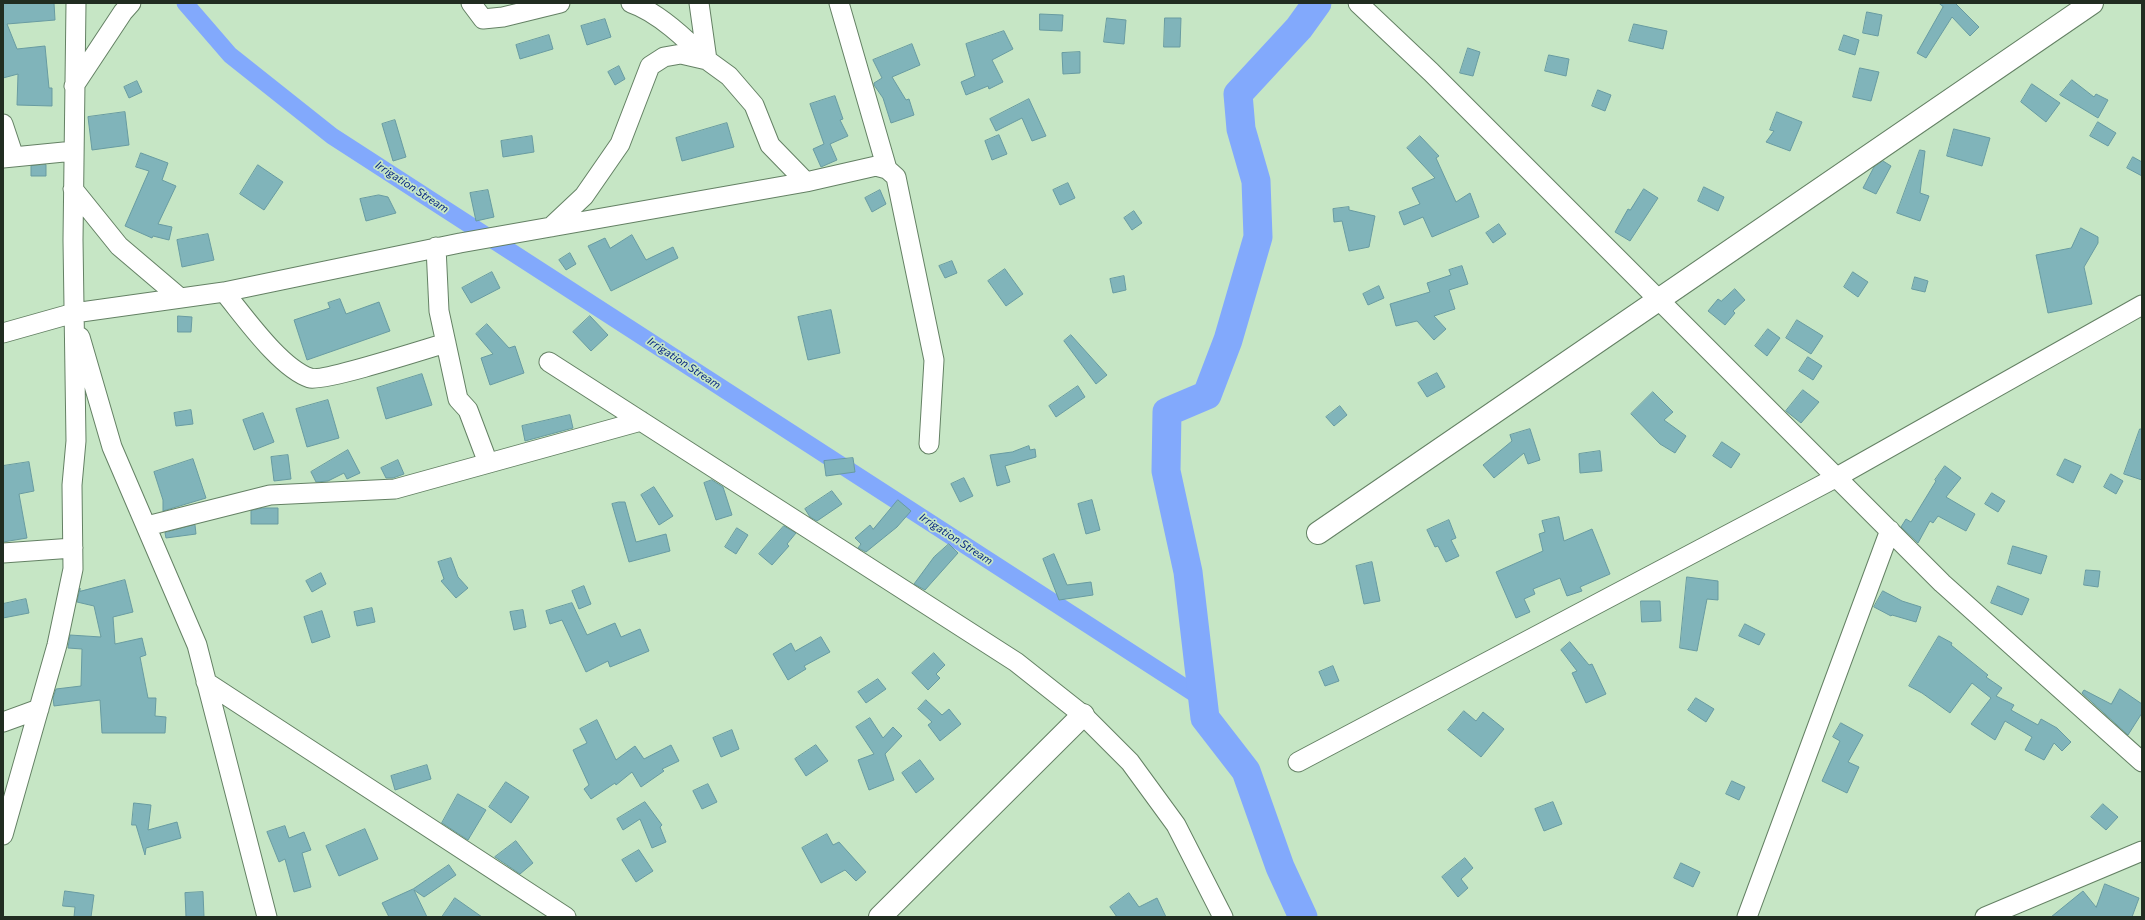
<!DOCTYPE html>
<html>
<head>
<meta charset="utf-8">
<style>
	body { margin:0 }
	#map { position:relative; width:2145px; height:920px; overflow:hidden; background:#c6e6c5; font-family:Commissioner,sans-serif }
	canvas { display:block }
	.frame { position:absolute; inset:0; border:4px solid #212d21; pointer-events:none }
</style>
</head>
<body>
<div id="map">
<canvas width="2145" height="920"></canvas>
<div class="frame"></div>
</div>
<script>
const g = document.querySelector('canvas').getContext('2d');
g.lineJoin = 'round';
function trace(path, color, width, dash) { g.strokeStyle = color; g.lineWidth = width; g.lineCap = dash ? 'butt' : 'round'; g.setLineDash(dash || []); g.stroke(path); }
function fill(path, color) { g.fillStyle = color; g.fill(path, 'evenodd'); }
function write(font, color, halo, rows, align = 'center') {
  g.font = font + ' Commissioner,sans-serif'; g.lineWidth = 3.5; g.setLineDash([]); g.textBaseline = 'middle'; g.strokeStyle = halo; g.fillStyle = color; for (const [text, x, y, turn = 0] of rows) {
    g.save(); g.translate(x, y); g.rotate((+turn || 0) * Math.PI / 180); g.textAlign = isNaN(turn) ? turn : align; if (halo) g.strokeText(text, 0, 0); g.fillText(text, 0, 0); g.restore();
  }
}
trace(new Path2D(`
	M185 3 230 55 332 136 1203 699`), '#82a9fc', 17);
trace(new Path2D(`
	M1303 917 1280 867 1246 771 1205 718 1188 572 1166 471 1167 412 1207 395 1228 340 1258 237 1256 181 1241 129 1238 94 1299 28 1317 3`), '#82a9fc', 29);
const building = new Path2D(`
	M3 3H54L55 20 7 24 17 49 45 46 49 88H52V106L17 105 18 74 3 78Z
	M1939 3H1955L1979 27 1970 36 1952 17 1926 58 1917 53 1943 7Z
	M1867 12 1882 15 1878 36 1863 33Z
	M1040 14 1063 15 1062 31 1040 30Z
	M1107 18 1126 20 1124 44 1104 42Z
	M1165 18H1181L1180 47H1164Z
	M605 19 611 37 587 45 581 26Z
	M1634 24 1667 31 1663 49 1629 41Z
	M1004 31 1013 49 992 60 1003 82 989 89 988 86 966 95 961 82 975 76 966 44Z
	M549 35 553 49 520 59 516 45Z
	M1844 35 1859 40 1855 55 1839 50Z
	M912 44 920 65 892 77 906 100 909 99 914 115 891 123 883 98 874 85V83L882 78 873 60Z
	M1468 48 1480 52 1473 76 1460 73Z
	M1080 52V73L1063 74 1062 53Z
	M1549 55 1569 59 1566 76 1545 71Z
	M619 66 625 79 615 85 608 72Z
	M1860 68 1879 72 1871 101 1853 97Z
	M2072 80 2094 97 2096 94 2108 100 2098 118 2060 95Z
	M137 81 142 92 129 98 124 87Z
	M2032 84 2060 103 2046 122 2021 102Z
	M1598 90 1611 95 1605 111 1592 106Z
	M835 96 843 119 840 120 848 136 830 144 837 160 821 167 813 149 824 144 810 104Z
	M1029 99 1046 136 1032 141 1022 118 996 131 990 119Z
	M125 112 129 145 92 150 88 117Z
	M1777 112 1802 122 1790 151 1766 142 1774 131 1770 130Z
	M395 120 406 157 393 161 382 124Z
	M2098 122 2116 133 2108 146 2090 136Z
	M727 123 734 147 682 161 676 138Z
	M1954 129 1990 138 1982 166 1947 156Z
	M999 135 1007 154 992 160 985 141Z
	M532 136 534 152 503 157 501 141Z
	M1420 136 1439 156 1436 158 1456 202 1470 193 1479 217 1432 237 1423 217 1404 225 1399 212 1420 204 1412 188 1435 178 1407 148Z
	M1920 150 1925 151 1920 193 1929 196 1920 221 1897 213Z
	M141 153 168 163 162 180 176 186 158 224 172 227 169 240 153 236 152 238 125 226 149 171 136 167Z
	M2133 157 2142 162V176L2127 168Z
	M1883 161 1891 166 1876 194 1863 188 1874 167Z
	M46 165V176H31V166Z
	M258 165 283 182 264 210 240 194Z
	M1068 183 1075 198 1060 205 1053 190Z
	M1704 187 1724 197 1718 211 1698 201Z
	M1644 189 1658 198 1630 241 1615 232 1628 209 1630 210Z
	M488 190 494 217 476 221 470 193Z
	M880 190 886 204 872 212 865 198Z
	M379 195 388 197 396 213 366 221 360 199Z
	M1349 207V210L1375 216 1369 247 1349 251 1342 221 1334 222 1333 209Z
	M1134 211 1142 223 1132 230 1124 218Z
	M1499 224 1506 234 1493 243 1486 233Z
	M2081 228 2098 237V243L2084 267 2092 304 2048 313 2036 255 2071 248Z
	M208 234 214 260 182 267 177 240Z
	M632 235 646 260 673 247 678 258 611 291 588 246 605 238 610 248Z
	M570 253 576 264 566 270 559 260Z
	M952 261 957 273 945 278 939 266Z
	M1462 266 1468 284 1449 290 1455 309 1434 316 1446 329 1434 340 1417 321 1396 326 1390 304 1430 292 1427 283 1451 275 1449 270Z
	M1005 269 1023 294 1006 306 988 281Z
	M492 272 500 288 471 303 462 288Z
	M1853 272 1868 282 1858 297 1844 287Z
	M1124 276 1126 290 1113 293 1110 279Z
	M1915 277 1928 281 1925 292 1912 289Z
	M1379 286 1384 298 1368 305 1363 294Z
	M1735 289 1745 300 1733 311 1735 313 1725 325 1708 311 1718 299 1721 301Z
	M340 299 346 314 379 302 390 331 307 360 294 320 330 308 328 303Z
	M831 310 840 353 808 360 798 317Z
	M178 316 192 317 191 332H178Z
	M590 316 608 335 591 351 573 332Z
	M1797 320 1823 336 1811 354 1786 338Z
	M487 324 509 348 515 346 524 373 490 385 481 358 493 354 476 334Z
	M1768 329 1780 338 1767 356 1755 346Z
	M1071 335 1107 375 1096 384 1064 341Z
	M1808 357 1822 366 1813 380 1799 371Z
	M1437 373 1445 387 1427 397 1418 383Z
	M422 374 432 405 386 419 377 388Z
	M1078 386 1085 397 1056 417 1049 406Z
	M1803 390 1819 402 1801 423 1786 411Z
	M1653 392 1673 412 1664 420 1686 436 1675 453 1660 444 1631 414Z
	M328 400 339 438 307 447 296 409Z
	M1340 406 1347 415 1334 426 1326 417Z
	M191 410 193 424 176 426 174 413Z
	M263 413 274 442 254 450 243 420Z
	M570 415 573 428 525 441 522 426Z
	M1530 429 1540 460 1528 464 1524 453 1494 478 1483 465 1512 441 1510 435Z
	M2140 429H2142V480L2124 474Z
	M1722 442 1740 454 1731 468 1713 456Z
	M1029 446 1030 450 1035 449 1036 457 1005 466 1010 482 997 486 990 455 1012 452Z
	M348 450 360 473 347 479 344 473 328 481 316 482 311 472Z
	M1600 451 1602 471 1580 473 1579 454Z
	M288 455 291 479 274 481 271 457Z
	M853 458 855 472 826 476 824 461Z
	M193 459 206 498 163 511V500L154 472Z
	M2065 459 2081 466 2073 483 2057 475Z
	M398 460 404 474 393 478H386L381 468Z
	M29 462 34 491 19 494 27 538 3 542V466Z
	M1945 466 1961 478 1946 497 1975 514 1966 531 1938 516 1933 523 1930 521 1918 543 1901 527 1906 519 1911 522 1936 481 1935 480Z
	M2111 474 2123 481 2116 494 2104 487Z
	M964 478 973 496 960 502 951 484Z
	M712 480 723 487 732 515 716 520 704 483Z
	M654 487 673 516 659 525 641 495Z
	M832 491 842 504 817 521 810 517 805 509Z
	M1992 493 2005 501 1998 512 1985 504Z
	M898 500 911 511 897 527 866 552 858 548 861 544 855 538 870 525 873 529Z
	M1092 500 1100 530 1086 534 1078 504Z
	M619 502H625L636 542 666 534 670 551 629 562 612 504Z
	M263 508H278V524H251V511Z
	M1559 517 1564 541 1592 529 1610 574 1580 587 1582 591 1567 596 1560 578 1533 589 1535 594 1524 599 1530 612 1516 618 1496 572 1543 551 1539 534 1545 532 1542 521Z
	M1449 520 1456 538 1451 540 1459 556 1446 562 1438 546 1435 547 1427 530Z
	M195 525 196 534 166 538 165 533Z
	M784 526 796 533 787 544 789 546 772 565 759 554Z
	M737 528 748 535 736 554 725 547Z
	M949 544 958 553 925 590 914 584 934 557Z
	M2013 546 2047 556 2041 574 2008 564Z
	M1054 554 1067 585 1091 582 1093 595 1059 600 1043 559Z
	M451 558 458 577 468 588 456 598 441 581 444 579 438 562Z
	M1372 562 1380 601 1364 604 1356 566Z
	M2086 570 2100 571 2098 587 2084 585Z
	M321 573 326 584 312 592 306 581Z
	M1687 577 1718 581V600L1707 599 1697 651 1680 648Z
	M125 580 133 612 113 617 115 644 142 638 146 655 140 657 148 698H156L155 716 166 717 165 733H102L100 700 54 706 53 698 56 689 81 686 82 649 68 648 70 635 101 637 94 606 77 602 80 588V591Z
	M584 586 591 604 579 609 572 591Z
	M1998 586 2029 599 2022 615 1991 603Z
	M1883 591 1902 601 1921 607 1916 622 1892 615 1891 616 1874 607Z
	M26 599 29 613 3 618V604Z
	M1641 601H1660L1661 621 1642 622Z
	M572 603 587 635 615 623 621 637 640 629 649 651 610 667 608 661 586 672 562 620 550 624 546 611Z
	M372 608 375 622 357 626 354 612Z
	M523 610 526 627 514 630 510 612Z
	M322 611 330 637 312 643 304 617Z
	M1745 624 1765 634 1759 645 1739 636Z
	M1939 636 1952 643 1951 645 1988 675 1986 677 2002 688 1996 696 2014 705 2011 710 2038 725 2041 719 2057 728 2071 742 2062 751 2054 743 2044 760 2025 750 2032 737 2005 721 1995 740 1971 724 1991 698 1972 683 1950 713 1922 693 1909 686Z
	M821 637 830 652 804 666 806 669 788 680 773 654 791 643 795 651Z
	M1570 642 1589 665 1592 664 1606 694 1586 703 1572 673 1577 671 1561 650Z
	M934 653 945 665 936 674 940 678 928 690 912 673Z
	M1333 666 1339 681 1325 686 1319 672Z
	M878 679 886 689 866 703 858 692Z
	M2120 689 2142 704V713L2128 735 2082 693 2084 690 2111 704Z
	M1696 698 1714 709 1706 722 1688 710Z
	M926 700 942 715 949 709 961 724 940 741 928 725 932 722 918 709Z
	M1464 711 1476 721 1483 712 1504 729 1481 757 1448 730Z
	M870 718 883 738 893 727 902 736 885 754 894 780 869 790 858 760 874 754 856 727Z
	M597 720 616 760 635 746 644 759 671 745 679 761 662 769 664 771 641 787 632 772 616 785 615 783 591 799 584 789 589 785 573 750 587 743 580 729Z
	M1841 723 1863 735 1848 762 1859 767 1847 793 1822 781 1840 741 1833 737Z
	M732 730 739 749 721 757 713 738Z
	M816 745 828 761 806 776 795 759Z
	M920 760 934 779 916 793 902 773Z
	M427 765 431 779 395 790 391 776Z
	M1732 781 1745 787 1739 800 1726 794Z
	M506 782 529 797 511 823 489 807Z
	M708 784 717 802 702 809 693 791Z
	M458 794 486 810 468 840 442 823Z
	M645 802 662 825 660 827 666 842 652 848 640 819 623 830 617 819Z
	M1553 802 1562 824 1544 831 1535 809Z
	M134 803 151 805 148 830 177 822 181 838 146 848 145 855 136 825H132Z
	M2103 804 2118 817 2106 830 2091 817Z
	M285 826 289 838 304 832 311 850 302 853 311 887 294 892 285 859 279 862 267 832Z
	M365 829 378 859 339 876 326 846Z
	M827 834 833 845 839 842 866 872 856 881 845 870 821 883 802 848Z
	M516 841 533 863 520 874 495 857Z
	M639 850 653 871 636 882 622 860Z
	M1465 858 1473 868 1461 879 1468 888 1458 897 1442 877Z
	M1681 863 1700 872 1693 887 1674 878Z
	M449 865 456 875 424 897 414 890 427 917H389L382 903 413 889Z
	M2105 884 2139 898 2132 917H2051L2083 891 2096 907Z
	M65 891 94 895 91 917H74L75 907 63 906Z
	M203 892 204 917H186L185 893Z
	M1129 893 1139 907 1157 898 1166 917H1117L1110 907Z
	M455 898 482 917H442Z`);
fill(building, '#80b4ba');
trace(building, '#689ba1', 1);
const street = new Path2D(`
	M471 3 483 19 503 17 560 3
	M631 3C658 12 687 40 707 60L699 3
	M839 3 887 169
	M1358 3 1431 72 1942 583 2142 762
	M74 86 123 12 131 3
	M3 124 14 157
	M3 158 74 151
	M73 189 119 246 179 297
	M551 227 584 196 620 144 650 66 664 57 681 54 707 60 729 76 754 105 770 145 806 182
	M436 247 439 311 458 399 468 410 488 463
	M224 292C244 316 280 368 310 378 323 382 426 349 446 343
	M3 333 74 313 224 292 460 243 806 182 876 166 887 169 896 177 934 360 929 444
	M80 337 112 447 197 645 267 917
	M549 362 1016 662 1083 715 1130 762 1176 825 1223 917
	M147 526 270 495 395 489 641 421
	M3 553 73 548
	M206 682 566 917
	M3 722 39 709
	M1298 762 1837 477 2142 305
	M3 835 57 645 73 569 72 485 76 441 73 240 76 3
	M1747 917 1890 530
	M1985 917 2142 851`);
const secondary = new Path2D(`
	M1318 533 2092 3
	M880 917 1083 715`);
trace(street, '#648164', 21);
trace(secondary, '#648164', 24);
trace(street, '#fff', 19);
trace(secondary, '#fff', 22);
write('italic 11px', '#082682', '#c6e6c5', [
	["Irrigation Stream",412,187,33],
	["Irrigation Stream",684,363,33],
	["Irrigation Stream",956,539,33]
]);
</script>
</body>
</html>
